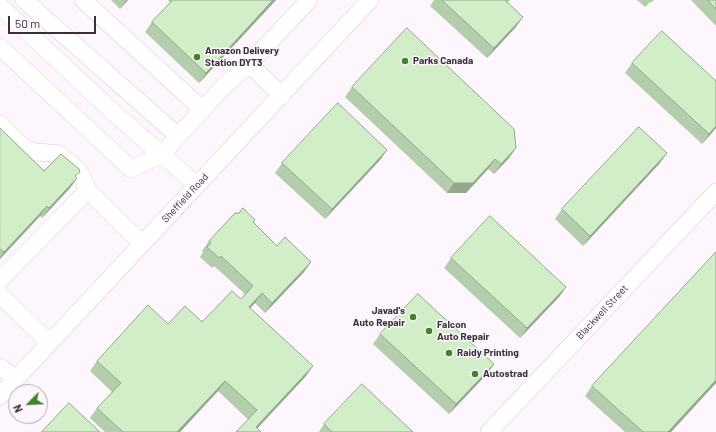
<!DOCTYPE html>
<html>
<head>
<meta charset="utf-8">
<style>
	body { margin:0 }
	#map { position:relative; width:716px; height:432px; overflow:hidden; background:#fdf7fd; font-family:Barlow,sans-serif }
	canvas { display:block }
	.north { position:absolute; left:8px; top:384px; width:40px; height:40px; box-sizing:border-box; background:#fdf7fd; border:1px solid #afa7af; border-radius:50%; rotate:246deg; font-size:11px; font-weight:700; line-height:16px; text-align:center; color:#392f39 }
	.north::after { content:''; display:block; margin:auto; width:14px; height:18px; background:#418528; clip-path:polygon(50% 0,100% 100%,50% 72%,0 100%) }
	.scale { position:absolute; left:8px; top:16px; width:88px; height:18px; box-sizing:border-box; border:2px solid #392f39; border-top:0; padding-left:5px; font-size:12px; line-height:14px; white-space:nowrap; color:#392f39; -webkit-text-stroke:3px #fdf7fd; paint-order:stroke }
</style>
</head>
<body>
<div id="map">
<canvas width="716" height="432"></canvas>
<div class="north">N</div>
<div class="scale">50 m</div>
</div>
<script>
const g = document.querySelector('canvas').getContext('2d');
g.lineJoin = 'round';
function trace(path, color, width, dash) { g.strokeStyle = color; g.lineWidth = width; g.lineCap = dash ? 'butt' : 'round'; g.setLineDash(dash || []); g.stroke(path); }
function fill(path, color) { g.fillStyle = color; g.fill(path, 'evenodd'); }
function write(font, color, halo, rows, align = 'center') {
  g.font = font + ' Barlow,sans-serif'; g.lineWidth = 3; g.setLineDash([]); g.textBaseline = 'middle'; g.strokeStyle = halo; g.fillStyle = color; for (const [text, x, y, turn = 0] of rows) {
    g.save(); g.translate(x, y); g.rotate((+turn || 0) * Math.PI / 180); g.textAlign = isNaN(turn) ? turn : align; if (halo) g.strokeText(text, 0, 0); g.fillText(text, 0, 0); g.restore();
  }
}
const minor = new Path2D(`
	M24 0 177 135
	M83 0 203 110
	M0 6 114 113 197 185
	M0 47 131 169 162 154 224 86 249 64 282 96
	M249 64 309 0
	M0 124 27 151 59 154 79 171 88 190
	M0 280 88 190 142 244
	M0 295 49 342
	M0 367 16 379
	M0 396 370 0
	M489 432 716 192`);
trace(minor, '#e0c6e1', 18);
trace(minor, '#fff', 17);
fill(new Path2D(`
	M111 0H128L120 9Z
	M168 0H276L199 83 145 32 152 22 170 3Z
	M434 0H510L508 2 516 27 487 58 430 6Z
	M637 0H654L651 3 650 2 645 7Z
	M691 0H716V26Z
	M632 63 716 81V128L702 144 625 73Z
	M352 87 516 148 509 158 494 174 488 169 466 193H447L345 97Z
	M0 128 44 171 76 177 77 178 70 188 42 218 40 216 0 259Z
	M387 150 380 160 325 219 275 173 282 163Z
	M660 163 583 246 555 219 562 209Z
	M255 220 253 222 304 272 265 313 255 303 250 308 306 376 257 428 218 391 180 432H105L90 418 97 408 112 392 90 371 97 361 168 324 202 322 241 299 245 294 214 266 212 268 200 257 203 252 202 251 209 241Z
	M451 258 566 287 559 297 520 338 444 268Z
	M380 334 494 364 487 374 449 414 373 344Z
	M716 383 671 432H625L585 396 592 386Z
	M324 424 413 432H319Z`), '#b4cdac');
fill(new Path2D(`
	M126 0H128L120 9Z
	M273 0H276L199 83 206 73Z
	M523 17 516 27 487 58 494 48Z
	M716 126V128L702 144 709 134Z
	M516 148 509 158 494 174 501 164Z
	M387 150 380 160 325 219 332 209Z
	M667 153 660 163 583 246 590 236Z
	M495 159 488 169 466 193H447L454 183Z
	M77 178 70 188 42 218 49 208Z
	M47 206 40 216 0 259V258L4 252Z
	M311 262 304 272 265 313 272 303Z
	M566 287 559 297 520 338 527 328Z
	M262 293 255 303 242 317 249 307Z
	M494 364 487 374 449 414 456 404Z
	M313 366 306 376 254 432 256 427Z
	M716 380V383L671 432H668Z
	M225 381 218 391 180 432H177Z`), '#92a78c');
const building = new Path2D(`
	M173 0H273L206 73 152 22Z
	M442 0H507L506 1 523 17 494 48Z
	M708 0H716V9Z
	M407 28 514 129 516 148 501 164 495 159 473 183H454L352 87Z
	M662 31 716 81V126L709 134 632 63Z
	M338 103 387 150 332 209 282 163Z
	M639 127 667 153 590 236 562 209Z
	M0 128 44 171 61 154 79 169 80 172 75 176 77 178 49 208 47 206 4 252 0 249Z
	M243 208 255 220 253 222 277 246 285 237 311 262 272 303 262 293 249 307 313 366 256 427 261 432H236L257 410 225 381 177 432H123L97 408 121 383 97 361 148 305 168 324 185 306 202 322 232 291 241 299 253 286 221 256 219 258 207 247 211 243 209 241 235 213H239Z
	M490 216 566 287 527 328 451 258Z
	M716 252V380L668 432H643L592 386Z
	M418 294 494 364 456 404 380 334Z
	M362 384 413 432H332L324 424Z
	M69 403 100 432H42Z`);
fill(building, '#d1eec8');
trace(building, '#92a78c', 1);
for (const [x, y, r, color] of [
	[197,57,4,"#418528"],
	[405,61,4,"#418528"],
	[413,317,4,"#418528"],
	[429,331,4,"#418528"],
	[449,353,4,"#418528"],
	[475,374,4,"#418528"]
]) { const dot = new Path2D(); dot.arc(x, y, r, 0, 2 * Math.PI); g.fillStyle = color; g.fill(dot); trace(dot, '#fdf7fd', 1.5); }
write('bold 10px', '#392f39', '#fdf7fd', [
	["Amazon Delivery",205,51],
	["Station DYT3",205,63],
	["Parks Canada",413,61],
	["Javad's",405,311,"right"],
	["Auto Repair",405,323,"right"],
	["Falcon",437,325],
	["Auto Repair",437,337],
	["Raidy Printing",457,353],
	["Autostrad",483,374]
], 'left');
write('10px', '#392f39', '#fdf7fd', [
	["Sheffield Road",185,198,-47],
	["Blackwell Street",602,312,-47]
]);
</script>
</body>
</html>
